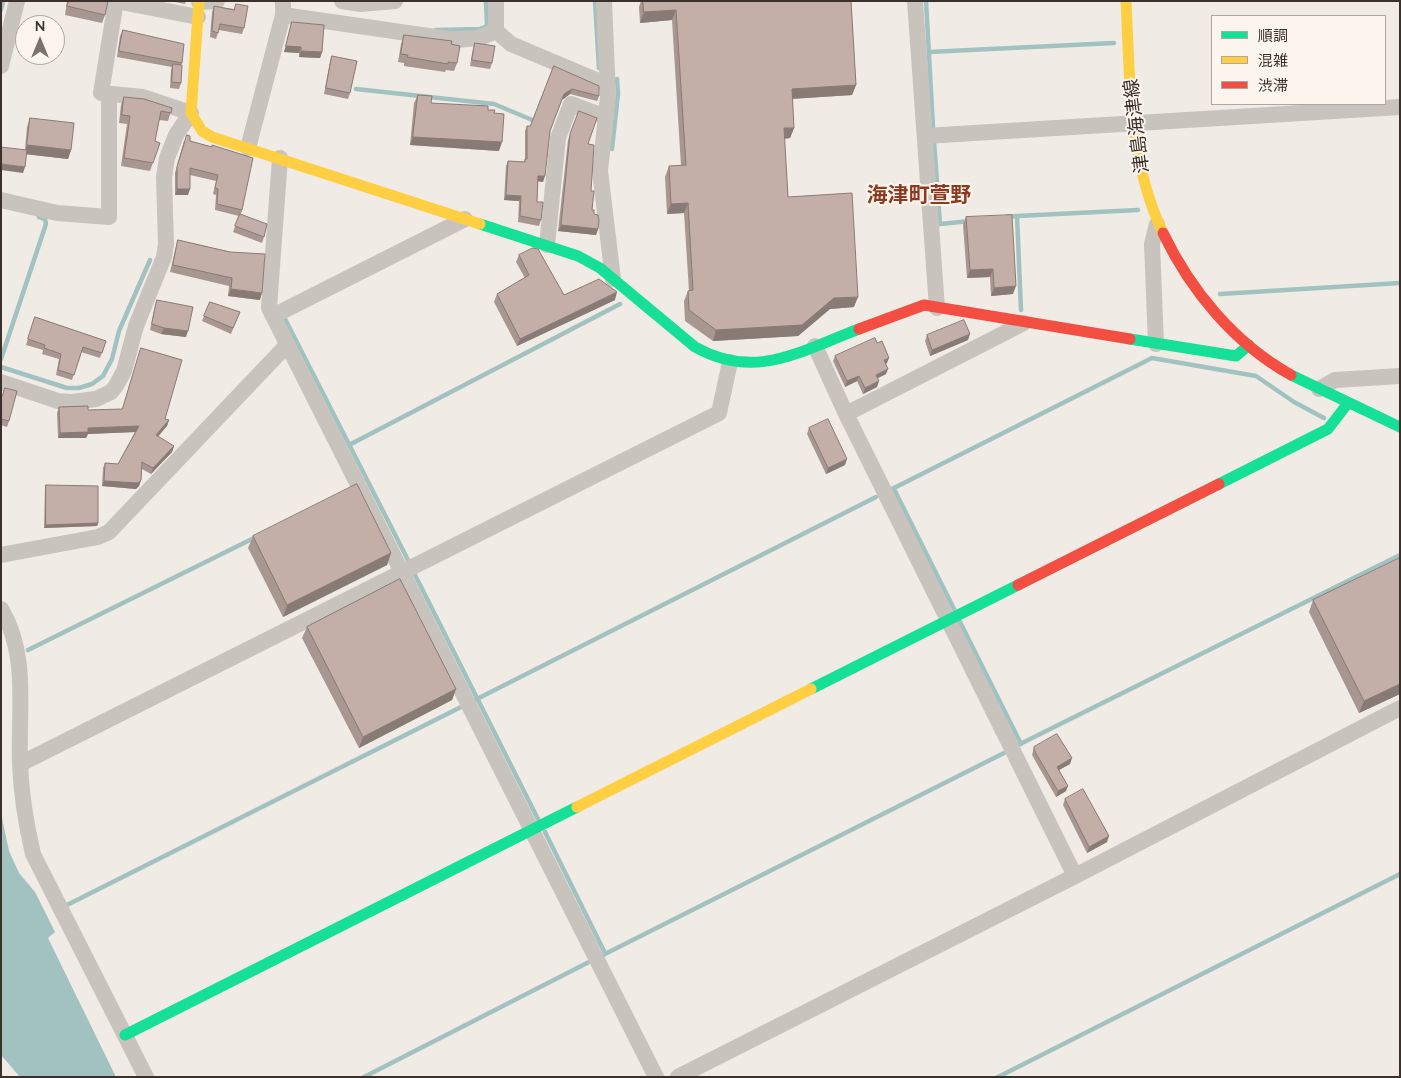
<!DOCTYPE html>
<html>
<head>
<meta charset="utf-8">
<style>
	body { margin:0 }
	#map { position:relative; width:1401px; height:1078px; overflow:hidden; background:#f0ebe5; font-family:Mulish,"Noto Sans JP",sans-serif }
	canvas { display:block }
	.frame { position:absolute; inset:0; border:2px solid #3b302b; pointer-events:none }
	.legend { position:absolute; left:1211px; top:15px; width:175px; height:90px; box-sizing:border-box; background:#fbf5ee; border:1px solid #aea6a0; margin:0; padding:6px 9px; list-style:none; font-size:15px; color:#3b302b }
	.legend li { display:flex; align-items:center; gap:10px; height:25px }
	.legend b { width:25px; border:1px solid #aea6a0 }
	.north { position:absolute; left:15px; top:15px; width:50px; height:50px; box-sizing:border-box; background:#fbf5ee; border:1px solid #aea6a0; border-radius:50%; rotate:0deg; font-size:14px; font-weight:700; line-height:20px; text-align:center; color:#3b302b }
	.north::after { content:''; display:block; margin:auto; width:18px; height:22px; background:#7a716c; clip-path:polygon(50% 0,100% 100%,50% 72%,0 100%) }
</style>
</head>
<body>
<div id="map">
<canvas width="1401" height="1078"></canvas>
<div class="frame"></div>
<ul class="legend">
<li><b style="height:6px;background:#16e098"></b>順調</li>
<li><b style="height:6px;background:#ffcf43"></b>混雑</li>
<li><b style="height:6px;background:#f24e42"></b>渋滞</li>
</ul>
<div class="north">N</div>
</div>
<script>
const g = document.querySelector('canvas').getContext('2d');
g.lineJoin = 'round';
function fill(path, color) { g.fillStyle = color; g.fill(path, 'evenodd'); }
function trace(path, color, width, dash) { g.strokeStyle = color; g.lineWidth = width; g.lineCap = dash ? 'butt' : 'round'; g.setLineDash(dash || []); g.stroke(path); }
function write(font, color, halo, rows, align = 'center') {
  g.font = font + ' Mulish,"Noto Sans JP",sans-serif'; g.lineWidth = 4; g.setLineDash([]); g.textBaseline = 'middle'; g.strokeStyle = halo; g.fillStyle = color; for (const [text, x, y, turn = 0] of rows) {
    g.save(); g.translate(x, y); g.rotate((+turn || 0) * Math.PI / 180); g.textAlign = isNaN(turn) ? turn : align; if (halo) g.strokeText(text, 0, 0); g.fillText(text, 0, 0); g.restore();
  }
}
fill(new Path2D(`
	M1 813 9 851 19 873 35 892 55 932 48 938 116 1077H20L1 1055Z`), '#a1c2c1');
trace(new Path2D(`
	M595 1 599 68
	M926 1 933 127
	M1 10 3 1
	M436 30 480 29 487 26 486 2
	M929 52 1114 43
	M356 89 494 104 537 122
	M934 141 940 224 970 221
	M612 149 618 94 617 79
	M1017 216 1138 210
	M1007 217 1017 216 1021 310
	M1220 294 1400 283
	M285 319 409 562
	M1 359 46 224 45 219 39 217
	M1 367 67 388H79L92 384 103 376 112 359 119 331 150 260
	M349 445 620 304
	M894 489 954 609
	M890 490 1152 358 1256 376 1294 402 1324 418
	M414 573 538 819
	M960 622 1021 744
	M28 650 256 537
	M473 701 876 497
	M1018 745 1400 555
	M545 832 605 953
	M67 905 461 707
	M601 956 1004 753
	M364 1077 589 962
	M998 1077 1400 874`), '#a1c2c1', 4.5);
trace(new Path2D(`
	M116 1 198 17
	M342 1 361 4 395 1
	M496 1V31L511 44 608 85
	M604 1 608 97 600 171 613 279
	M915 1 937 308
	M199 2 217 1
	M283 15 456 40 479 38 496 31
	M1 66 17 1
	M925 136 1400 107
	M248 148 283 15V1
	M280 158 269 308 656 1077
	M1 200 57 213 109 217V94
	M547 245 558 138 571 104 606 117
	M273 316 465 219
	M1156 344 1152 244 1157 224
	M815 346 846 414 1075 876
	M1 382 58 401 71 402 96 399 111 392 116 386 124 371 136 326 164 257 166 244 164 177 167 158 176 135 191 113 143 97 101 93 116 1
	M1319 389 1335 380 1400 376
	M846 414 1024 323
	M1 555 98 537 109 532 287 345
	M1 609C29 655 18 711 20 763 21 794 26 824 33 854L146 1077
	M20 764 719 413 730 362
	M678 1077 1075 876 1400 708`), '#c9c3be', 16);
trace(new Path2D(`
	M480 224 578 256 600 268 695 347C756 381 800 351 859 329
	M1130 339 1236 356 1249 345
	M1291 375 1400 427
	M1219 484 1328 429 1348 403
	M811 689 1018 585
	M125 1035 577 807`), '#16e098', 11);
trace(new Path2D(`
	M199 1 191 113 202 131 212 137 480 224
	M1126 1C1130 80 1128 159 1163 233
	M577 807 811 689`), '#ffcf43', 11);
trace(new Path2D(`
	M1163 233C1191 291 1234 343 1291 375
	M859 329 924 305 1130 339
	M1018 585 1219 484`), '#f24e42', 11);
fill(new Path2D(`
	M67 1H108L105 15 102 23 65 15Z
	M170 1H186L185 4Z
	M641 1H851L856 85 852 95 792 99 794 128 790 138 784 139 788 197 854 307 830 309 798 336 713 341 685 321 684 301 688 291H689L684 213 667 214 665 177 669 166H681L672 20 640 23 639 7Z
	M236 4 244 28 242 34 219 30 216 39 210 37 212 12 214 6 234 9Z
	M292 22 322 52 320 58 299 57V53L284 52Z
	M123 30 182 63 181 65V83L179 89 170 88 171 70 172 67 117 57 120 36Z
	M404 35 451 44 457 63 454 71 446 70 445 72 404 66V63L398 62 401 44Z
	M475 43 492 63 490 69 470 66 473 49Z
	M332 56 350 93 348 99 324 94 330 62Z
	M554 66 599 96 597 101 570 94 562 100 550 131 543 182 538 181 537 202 541 220 539 226 518 222 519 201 504 200 506 166 508 161 524 162 525 159V131L527 126H530Z
	M418 95 431 103 488 110 494 113 499 151 410 145 414 103Z
	M124 97 172 108 168 121 159 120 155 141 160 143 150 171 121 166 127 124 119 123 121 105Z
	M579 111 588 144 592 210 598 229 596 235 558 231 568 140Z
	M30 118 71 150 68 159 26 154 23 173 27 127Z
	M184 141H190L212 147 242 210 241 214 264 237 262 243 233 232 239 216 215 210 216 195 213 194 216 181 190 175 188 195H175V173Z
	M966 217 1013 294 991 296 990 277 967 278 963 225Z
	M178 240 230 252 260 300 228 296 229 286 170 272 176 247Z
	M519 255 564 295 615 300 517 346 494 302 497 294 525 278 516 262Z
	M157 300 186 337 161 334 150 330 155 306Z
	M210 302 240 312 231 334 202 321Z
	M35 317 106 341 100 358 81 352 72 380 56 375 59 359 42 354 43 350 26 345Z
	M927 335 968 340 930 356 925 341Z
	M835 356 887 363 886 364V374L878 378 877 387 863 394 857 381 845 387 833 361Z
	M5 388 9 421 7 427 1 425V396H2Z
	M59 407 165 419 169 420 167 426 158 437 174 446 172 452 151 474 142 469 141 480 139 486 136 489 102 486 103 468 105 463 118 464 135 432 88 434 86 438H58L57 413Z
	M809 428 845 465 826 474 807 434Z
	M46 485 98 523 97 526 44 528 45 488Z
	M253 536 391 553 387 565 283 617 248 548Z
	M1313 600 1400 694 1359 713 1309 612Z
	M307 627 456 689 452 700 359 748 302 638Z
	M1034 747 1070 764 1059 770 1066 791 1056 797 1032 755Z
	M1065 799 1107 842 1087 853 1063 805Z`), '#a89690');
fill(new Path2D(`
	M676 10 672 20 640 23 644 12Z
	M286 46 301 47 299 53 284 52Z
	M301 51 322 52 320 58 299 57Z
	M856 85 852 95 788 99 792 89Z
	M572 89 570 94 562 100 564 94Z
	M784 128H794L790 138 780 139Z
	M413 137 502 142 499 151 410 145Z
	M27 145 71 150 68 159 24 154Z
	M1 164 25 167 23 173 1 170Z
	M538 176H545L543 182 536 181Z
	M177 189H190L188 195H175Z
	M506 195 521 196 519 201 504 200Z
	M688 203 684 213 667 214 671 204Z
	M561 225 598 229 596 235 558 231Z
	M993 269 990 277 967 278 970 270Z
	M1016 286 1013 294 991 296 994 288Z
	M231 289 262 293 260 300 228 296Z
	M617 292 615 300 517 346 520 339Z
	M858 297 854 307 830 309 798 336 713 341 716 330 834 298Z
	M164 328 188 331 186 337 161 334Z
	M970 334 968 340 930 356 932 350Z
	M889 358 887 363 882 365 884 360Z
	M888 369 886 374 874 380 876 375Z
	M859 376 857 381 845 387 847 381Z
	M879 381 877 387 863 394 865 388Z
	M169 420 167 426 153 441 156 435Z
	M139 426 136 432 88 434 86 438H58L60 433 88 428Z
	M174 446 172 452 151 474 153 468Z
	M847 459 845 465 826 474 828 468Z
	M141 480 139 486 136 489 102 486 104 481Z
	M98 523 97 526 44 528 46 525Z
	M391 553 387 565 283 617 287 605Z
	M1400 684V694L1359 713 1364 701Z
	M456 689 452 700 359 748 363 737Z
	M1072 758 1070 764 1055 772 1057 767Z
	M1068 786 1066 791 1056 797 1058 791Z
	M1109 836 1107 842 1087 853 1089 847Z`), '#887a75');
const building = new Path2D(`
	M69 1H108L105 15 67 6Z
	M643 1H851L856 85 792 89 794 128H784L788 197 852 193 858 297 834 298 802 325 716 330 689 310 688 291 693 290 688 203 671 204 669 166 686 165 676 10 644 12Z
	M236 4 248 6 244 28 220 24 218 33 212 31 214 6 234 10Z
	M292 22 324 25 322 52 301 51V47L286 46Z
	M123 30 184 44 182 63 119 51Z
	M404 35 452 41 451 44 460 46 457 63 448 62V64L407 57 408 55 401 54Z
	M475 43 495 46 492 63 472 60Z
	M332 56 357 61 350 93 326 88Z
	M173 64 182 65 181 83 172 82Z
	M554 66 599 86V96L572 89 564 94 550 131 545 176H538L537 202H543L541 220 520 216 521 196 506 195 508 161 525 162V159H527V126H530Z
	M418 95 432 96 431 103 488 106V110H495L494 113 504 114 502 142 413 137Z
	M124 97 144 99 172 108 171 113 161 111 155 141 160 143 153 163 124 158 130 116 122 115Z
	M579 111 597 118 588 144 594 145 591 191H594L592 210H594V214L598 215 599 221 598 229 561 225 570 134Z
	M30 118 74 123 71 150 27 145Z
	M187 135 190 136V141L212 147V145L253 158 242 210 217 204 218 189 215 188 218 175 190 168V189H177V167Z
	M1 147 27 150 25 167 1 164Z
	M240 214 267 224 264 237 235 226Z
	M1012 215 1016 286 994 288 993 269 970 270 966 217Z
	M178 240 230 252 265 254 262 293 231 289 232 278 173 265Z
	M533 248 538 249 564 295 599 279 617 292 520 339 497 294 529 275 519 255Z
	M157 300 193 307 188 331 164 328 152 324Z
	M210 302 240 312 233 328 204 316Z
	M35 317 106 341 102 353 83 347 74 375 58 370 61 354 44 348 45 345 28 339Z
	M964 320 970 334 932 350 927 335Z
	M875 338 877 343 882 341 889 358 884 360 888 369 876 375 879 381 865 388 859 376 847 381 835 356Z
	M141 348 182 360 165 419 169 420 156 435 174 446 153 468 142 462 141 480 138 483 104 481 105 463 118 464 139 426 88 428V432L60 433 59 407 88 406V410L122 409Z
	M5 388 17 391 9 421 1 419V396H2Z
	M828 419 847 459 828 468 809 428Z
	M357 484 391 553 287 605 253 536Z
	M46 485 98 486V523L46 525Z
	M1400 558V684L1364 701 1313 600Z
	M400 579 456 689 363 737 307 627Z
	M1057 734 1072 758 1057 767 1068 786 1058 791 1034 750V747Z
	M1083 789 1109 836 1089 847 1065 799Z`);
fill(building, '#c3afa7');
trace(building, '#887a75', 1);
write('19px', '#3b302b', '#fbf5ee', [
	["津島海津線",1137,126,-97]
]);
write('bold 21px', '#8c3b22', '#fbf5ee', [
	["海津町萱野",919,196]
]);
</script>
</body>
</html>
